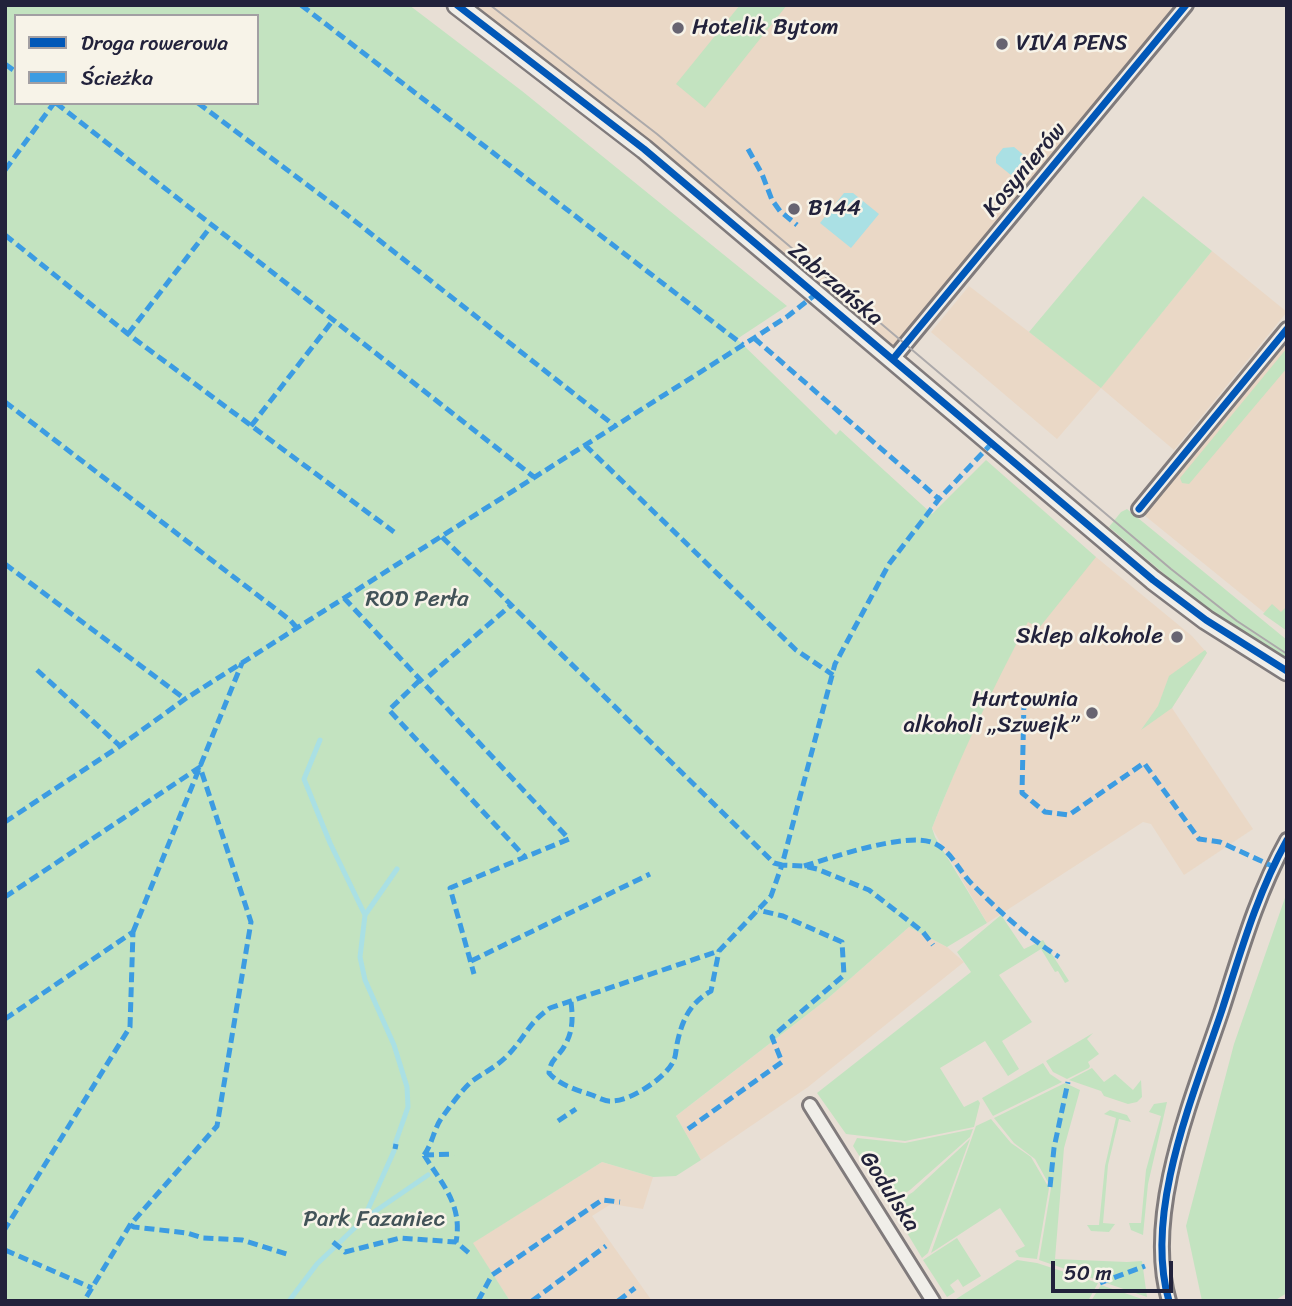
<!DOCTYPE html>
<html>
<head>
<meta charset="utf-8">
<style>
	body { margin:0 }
	#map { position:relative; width:1292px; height:1306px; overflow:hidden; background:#e8dfd5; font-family:Sriracha,sans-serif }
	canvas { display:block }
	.frame { position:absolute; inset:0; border:7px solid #22223b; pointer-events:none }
	.legend { position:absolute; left:14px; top:14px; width:245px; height:91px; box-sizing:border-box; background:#f7f3e8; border:2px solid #a29fa3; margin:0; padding:9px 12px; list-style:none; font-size:21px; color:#22223b }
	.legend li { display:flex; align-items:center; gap:14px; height:35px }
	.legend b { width:35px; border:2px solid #a29fa3 }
	.scale { position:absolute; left:1051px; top:1261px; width:122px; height:32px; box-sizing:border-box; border:4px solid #22223b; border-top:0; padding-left:9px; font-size:21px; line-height:24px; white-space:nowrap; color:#22223b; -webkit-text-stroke:5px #f7f3e8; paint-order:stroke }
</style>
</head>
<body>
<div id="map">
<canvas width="1292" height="1306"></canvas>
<div class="frame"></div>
<ul class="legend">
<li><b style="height:9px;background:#0057b8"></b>Droga rowerowa</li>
<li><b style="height:9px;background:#3c9ce2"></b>Ścieżka</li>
</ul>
<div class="scale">50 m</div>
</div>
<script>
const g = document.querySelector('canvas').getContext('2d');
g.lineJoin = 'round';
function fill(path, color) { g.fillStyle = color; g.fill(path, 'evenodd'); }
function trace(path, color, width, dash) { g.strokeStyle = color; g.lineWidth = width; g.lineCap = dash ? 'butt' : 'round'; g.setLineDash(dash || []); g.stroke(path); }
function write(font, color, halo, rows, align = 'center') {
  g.font = font + ' Sriracha,sans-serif'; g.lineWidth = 5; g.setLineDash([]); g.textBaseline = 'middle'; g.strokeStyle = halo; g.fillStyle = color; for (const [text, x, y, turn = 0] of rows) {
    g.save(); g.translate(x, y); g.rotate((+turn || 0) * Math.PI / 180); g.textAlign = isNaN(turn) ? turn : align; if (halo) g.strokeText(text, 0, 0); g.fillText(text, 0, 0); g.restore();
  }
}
fill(new Path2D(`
	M457 5H1186L893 359Z
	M1212 251 1287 312 1174 450 1101 388 1057 439 931 332 969 286 1101 387Z
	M1287 339V631L1144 515Z
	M1085 548 1192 636 1207 653 1172 708 1253 829 1184 875 1151 824 1143 822 987 923 932 828 962 754 993 687 1028 621 1081 549Z
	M909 927 947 947 964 962 808 1087 701 1160 676 1116 826 1000Z
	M602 1162 653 1177 643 1209 611 1204 592 1216 652 1301H510L472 1243Z`), '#ead8c6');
fill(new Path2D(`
	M5 5H409L522 91 787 306 737 339 836 435 840 430 932 514 986 460 1096 557 1039 628 1028 622C992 689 960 757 932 828L935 837 987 923 947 947 909 927 826 1000 676 1116 701 1160 676 1176 653 1177 602 1162 473 1243 510 1301H5ZM16 16H257V103H16Z
	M740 5H787L705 108 676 84Z
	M1143 196 1212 251 1101 388 1029 332Z
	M1287 348V368L1189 484 1182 483 1180 478Z
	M1127 509 1287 640V659L1197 602 1109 527 1121 512Z
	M1272 604 1281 612 1287 606V631L1263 614Z
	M1205 650 1207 653 1172 708 1141 730 1158 706 1169 676Z
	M1287 892V1293L1274 1301H1202L1186 1226 1234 1044Z
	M1001 915 1024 949 1043 940 1069 981 1065 983 1058 971 1055 972 1041 949 999 975 1032 1022 1002 1041 1019 1069 1008 1076 985 1041 940 1068 964 1107 978 1100 980 1103 974 1127 905 1141 846 1134 817 1093 971 972 957 952Z
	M1093 1033 1087 1039 1099 1054 1088 1062 1090 1066 1089 1068 1067 1079 1053 1072 1046 1061Z
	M1043 1063 1050 1074 1062 1082 993 1116 982 1098Z
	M1092 1068 1104 1082 1115 1074 1133 1090 1141 1080 1142 1097 1137 1102 1128 1104 1104 1096 1101 1091 1069 1080Z
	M1065 1083 1080 1090 1064 1148 1055 1259 1127 1262 1142 1261 1147 1297 1039 1260 1051 1188 1035 1159 1014 1143 994 1118Z
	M1167 1102 1148 1184 1143 1235 1131 1230 1129 1223H1141L1146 1170 1161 1116 1149 1112 1154 1104Z
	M1110 1110 1127 1115 1131 1122 1119 1119 1108 1165 1103 1223 1115 1224 1109 1232 1091 1231 1087 1225H1099L1105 1166 1116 1118 1104 1114Z
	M991 1119 1011 1143 1031 1157 1049 1188 1037 1259 1019 1257 1015 1251 1025 1246 1000 1208 931 1253 976 1126Z
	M973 1129 970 1137 910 1190 890 1204 853 1146 857 1138 905 1143Z
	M970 1139 928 1253 922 1258 891 1206 913 1192Z
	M957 1238 981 1276 963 1287 958 1279 950 1285 955 1292 947 1297 923 1260Z
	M1017 1260 1037 1263 1098 1283 1088 1301H953Z
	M1101 1285 1148 1301H1091Z`), '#c3e3c0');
fill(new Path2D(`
	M1014 147 1026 157 1011 175 996 163V157L1003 148Z
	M844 193H853L879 214 851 248 820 223Z`), '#aae0e4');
trace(new Path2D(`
	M320 740 304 779 330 843 365 915
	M395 1144 408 1107 407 1087 394 1045 365 980 360 957 365 915 397 869
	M364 1218 394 1151
	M289 1301 317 1264 364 1219 428 1175`), '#aae0e4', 5);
const street = new Path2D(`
	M893 359 1186 5
	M1139 509 1287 329
	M810 1105 933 1301
	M1169 1301C1143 1212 1194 1094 1222 1010 1241 951 1257 894 1287 840`);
const secondary = new Path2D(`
	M457 5 644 149 1153 580 1206 620 1287 671`);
trace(street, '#807b7c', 18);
trace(secondary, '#807b7c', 23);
trace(street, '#f0eee9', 12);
trace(secondary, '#f0eee9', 18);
trace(new Path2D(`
	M490 5 657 134 1171 569 1237 621 1287 654`), '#aca9aa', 2);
trace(new Path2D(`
	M301 5 743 345
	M5 64 16 72
	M56 103 534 477
	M198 103 346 214 615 426
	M748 149 762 174 772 200 780 211 797 225
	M5 170 54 103
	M5 235 128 334 394 532
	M128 334 212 225
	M754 338 939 499
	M5 402 290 620 297 628
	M251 426 334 319
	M585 445 796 650 833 675
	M442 537 774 863 782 865 835 664 889 564 939 499 992 443
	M5 564 185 699
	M344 598 569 839 450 888 474 974
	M37 670 120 746
	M429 676 511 605
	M420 680 389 710 525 857
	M1024 700 1022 793 1045 812 1069 815 1144 763 1199 839 1220 842 1272 866
	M5 822 120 746 185 699 754 338 788 316 816 294
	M804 866C833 857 904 833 931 842 950 848 958 870 972 884 999 911 1027 937 1059 957
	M5 897 200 767 251 922 217 1126 130 1225 84 1301
	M133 932 242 663
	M471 961 650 874
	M571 1002C573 1018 573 1031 565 1045 559 1057 550 1059 549 1073 559 1085 577 1090 592 1095 597 1097 606 1102 612 1101 631 1101 667 1077 674 1060 676 1055 676 1049 677 1044 682 1020 690 1003 711 991L719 951 771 896 782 865 804 866 817 869 869 890 923 932 933 945
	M5 1019 133 932 130 1027 5 1229
	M558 1121 576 1109
	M688 1129 782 1062 772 1037 844 975 842 942 783 916 758 910
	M393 1146 398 1147
	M424 1155C433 1143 434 1127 443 1116 451 1105 461 1091 471 1082 483 1073 496 1067 507 1056 525 1038 527 1024 550 1008L719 951
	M424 1155C442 1184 463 1205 456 1242
	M424 1155 454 1154
	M1050 1187 1054 1148 1068 1082
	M130 1225 134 1227 187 1233 203 1238 242 1240 287 1254
	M333 1242 345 1252 400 1238 456 1242 469 1253
	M5 1250 92 1288
	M1100 1283 1145 1266
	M478 1301 492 1275 602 1200 620 1202
	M532 1301 606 1246
	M618 1301 635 1288`), '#3c9ce2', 5, [10, 5]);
trace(new Path2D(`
	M457 5 644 149 1153 580 1206 620 1287 671
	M893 359 1186 5
	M1139 509 1287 329
	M1169 1301C1143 1212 1194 1094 1222 1010 1241 951 1257 894 1287 840`), '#0057b8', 7);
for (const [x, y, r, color] of [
	[678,28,7,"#676471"],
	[1002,44,7,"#676471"],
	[794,209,7,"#676471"],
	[1177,637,7,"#676471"],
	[1092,713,7,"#676471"]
]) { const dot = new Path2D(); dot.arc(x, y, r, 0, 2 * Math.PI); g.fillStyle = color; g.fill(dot); trace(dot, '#f7f3e8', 2.5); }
write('23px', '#22223b', '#f7f3e8', [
	["Hotelik Bytom",692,28],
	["VIVA PENS",1016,44],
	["B144",808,209],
	["Sklep alkohole",1163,637,"right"],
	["Hurtownia",1078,700,"right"],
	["alkoholi „Szwejk”",1078,726,"right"]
], 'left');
write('23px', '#22223b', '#f7f3e8', [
	["Kosynierów",1025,170,-50],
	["Zabrzańska",835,285,40],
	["Godulska",889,1192,57]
]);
write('23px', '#425358', '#f7f3e8', [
	["ROD Perła",417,600],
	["Park Fazaniec",374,1220]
]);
</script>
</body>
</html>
